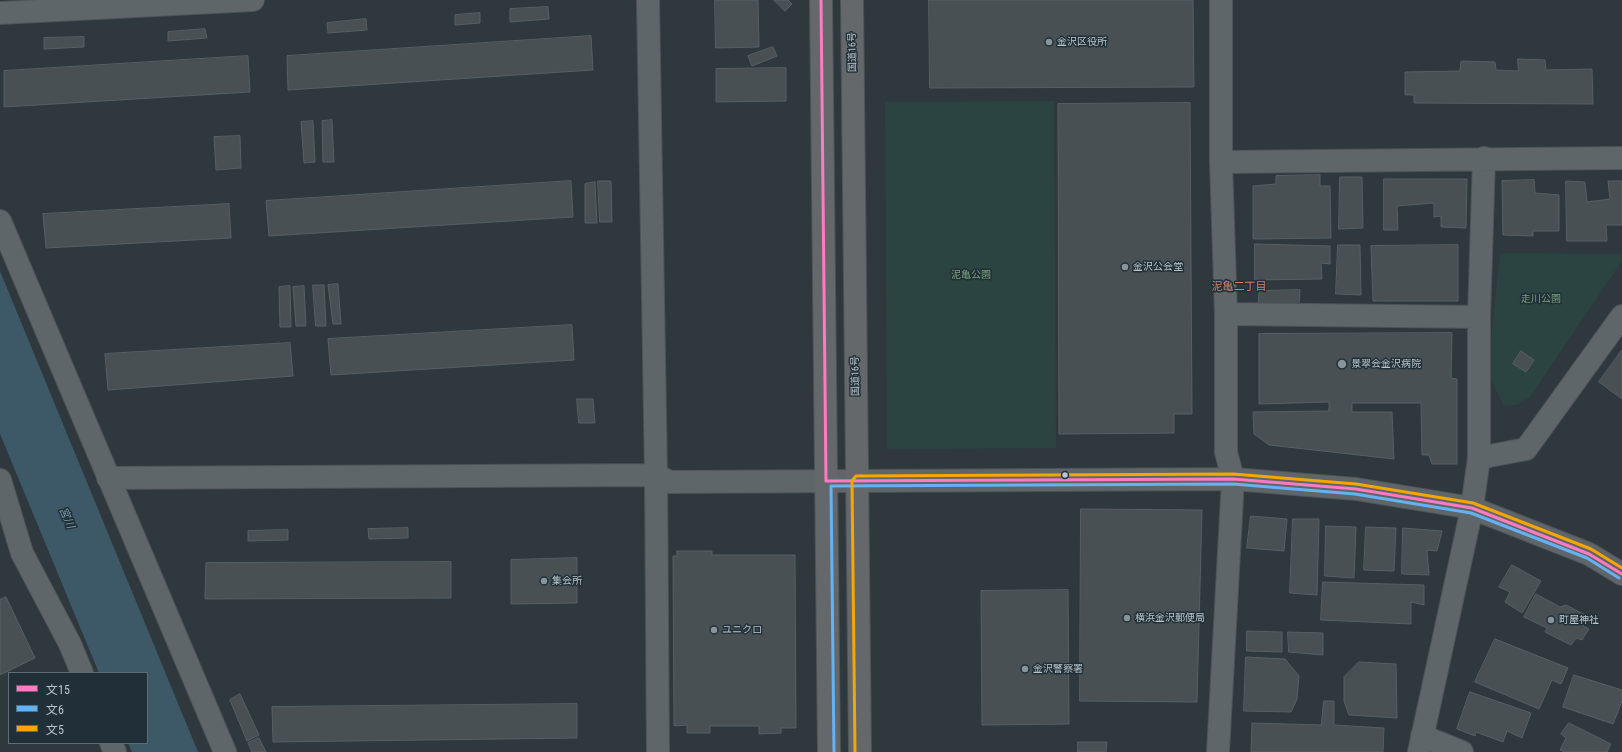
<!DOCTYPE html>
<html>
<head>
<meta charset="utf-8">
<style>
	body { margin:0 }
	#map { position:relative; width:1622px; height:752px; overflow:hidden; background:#2e383d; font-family:"Roboto Condensed","Noto Sans JP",sans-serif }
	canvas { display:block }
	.legend { position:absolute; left:8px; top:672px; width:140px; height:72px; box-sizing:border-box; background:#213038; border:1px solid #5e6c73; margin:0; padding:5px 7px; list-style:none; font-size:12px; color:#bac5cc }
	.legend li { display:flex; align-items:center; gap:8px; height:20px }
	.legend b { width:20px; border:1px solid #5e6c73 }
</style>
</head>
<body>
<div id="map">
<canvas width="1622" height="752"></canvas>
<ul class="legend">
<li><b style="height:5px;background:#fe7ac1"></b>文15</li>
<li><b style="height:5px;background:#66b1f2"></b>文6</li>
<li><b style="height:5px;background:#f7a600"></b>文5</li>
</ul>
</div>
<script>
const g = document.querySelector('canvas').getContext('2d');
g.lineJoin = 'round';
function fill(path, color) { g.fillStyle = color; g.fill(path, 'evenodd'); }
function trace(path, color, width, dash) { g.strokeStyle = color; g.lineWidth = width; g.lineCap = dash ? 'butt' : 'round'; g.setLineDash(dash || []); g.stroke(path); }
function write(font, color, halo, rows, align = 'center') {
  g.font = font + ' "Roboto Condensed","Noto Sans JP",sans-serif'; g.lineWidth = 3; g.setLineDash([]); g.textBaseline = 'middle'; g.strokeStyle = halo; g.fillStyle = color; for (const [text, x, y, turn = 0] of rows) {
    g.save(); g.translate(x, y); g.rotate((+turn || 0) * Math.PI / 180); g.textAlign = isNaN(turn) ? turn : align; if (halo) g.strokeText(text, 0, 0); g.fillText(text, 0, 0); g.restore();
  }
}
fill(new Path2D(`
	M1054 101 1056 448 887 449 885 102Z
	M1500 253 1622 254V261L1530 397 1517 405 1504 406 1496 391 1488 369Z`), '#2b4441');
fill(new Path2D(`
	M0 271 198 752H132L128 743H147V673H99L0 434Z`), '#3d5867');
const building = new Path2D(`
	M715 0H758L759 47 716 48Z
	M774 0H788L792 4 785 11Z
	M929 0H1193L1194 87 930 88Z
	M548 7 549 19 510 22V9Z
	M480 13V23L455 25V15Z
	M366 19 367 30 328 33 327 23Z
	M205 29 207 38 168 41V32Z
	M591 36 593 70 288 90 287 56Z
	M84 37V47L44 49V38Z
	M773 47 777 56 752 66 748 56Z
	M248 56 250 92 4 107V71Z
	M1518 59 1545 60 1546 70 1592 69 1593 104 1414 103V95H1405V72L1460 71 1461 61 1495 62 1496 70 1518 71Z
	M786 68V101L716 102V69Z
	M1190 103 1192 414H1174V433L1059 434 1058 104Z
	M332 120 334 162H323L322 121Z
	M313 121 315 162 304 163 301 122Z
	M240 136 241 168 216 170 214 137Z
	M1320 175V186H1330L1331 238 1253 239V186L1276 184V176Z
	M1340 177H1362L1363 228 1339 229Z
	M1384 179H1467L1466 228 1441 227V216L1434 217V203L1397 206 1398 230H1384Z
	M1534 180 1535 193 1559 195V231H1533V236L1503 235 1502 181Z
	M571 181 573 217 269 236 266 201Z
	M598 181H611L612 222H600Z
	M1566 181 1585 182 1587 202 1610 199 1608 181H1622V225H1606L1607 241H1567Z
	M595 182 597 223H585V184Z
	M229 204 231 238 46 248 43 214Z
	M1255 244 1330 246V264L1321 263 1322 279 1255 280Z
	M1338 245H1360L1361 295 1336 294Z
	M1458 245V301H1373L1371 246Z
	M338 284 341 324H333L328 285Z
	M313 285H324L326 326H316Z
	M290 286 291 327H280L279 287Z
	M304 286 306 326H296L293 287Z
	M1300 290 1299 306H1258L1259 291Z
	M572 325 574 360 331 375 328 339Z
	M1452 333 1451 378 1457 379V464H1432L1429 455H1422L1421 403H1352V412H1392L1394 459 1269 445 1254 434 1253 412 1329 411V402L1259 404V334Z
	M290 343 293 376 108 390 105 354Z
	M1622 350V399L1599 382Z
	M1521 351 1534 360 1526 372 1513 364Z
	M577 399H593L595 423H579Z
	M1081 509 1202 510 1197 702 1080 701Z
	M1251 516 1287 519 1284 551 1247 548Z
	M1293 519H1319L1317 595 1290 593Z
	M1326 526 1356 527 1354 578 1325 576Z
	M1366 527 1396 528 1394 571 1364 570Z
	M408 528V538L369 539 368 529Z
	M1403 528 1442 531 1437 551 1427 550 1429 575 1402 574Z
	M288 530V540L248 541V531Z
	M677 551H712V555H795L796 728H781V733L759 734V726H710V733H687V725L674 726 673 556H677Z
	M577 558V603L511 604V560Z
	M451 562V598L205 599 206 563Z
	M1512 565 1541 581 1522 613 1505 602 1510 592 1499 587Z
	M1323 582 1424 585V605L1411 602V624L1321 620Z
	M1068 590 1069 724 982 725 981 591Z
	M1536 594 1560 607 1566 605 1587 616 1582 625 1589 629 1582 640 1576 638 1571 645 1545 632 1547 628 1524 617Z
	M6 597 35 658 0 675V600Z
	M1247 631 1282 632V652L1247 651Z
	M1288 632 1323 633V655L1289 652Z
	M1495 639 1568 668 1561 684 1552 680 1539 709 1475 682Z
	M1246 657 1285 659 1299 676 1297 699 1291 712 1244 711Z
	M1359 662 1396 664 1397 718 1349 715 1344 701V677Z
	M1574 675 1622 690V701L1613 724 1563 707Z
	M1470 692 1531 713 1522 738 1507 731 1503 742 1476 732 1475 736 1457 729Z
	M240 694 259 735 247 741 230 700Z
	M1324 701H1334V725L1384 728 1383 752H1251L1252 723 1321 725Z
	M577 704V738L273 742 272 707Z
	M1569 723 1611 744 1607 752H1565L1560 750 1566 738 1561 734Z
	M259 738 266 752H252L248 743Z
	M1078 742H1107L1106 752H1078Z`);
fill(building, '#485054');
trace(building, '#576064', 1);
const minor = new Path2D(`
	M648 0 656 475 658 752
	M0 13 253 0
	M1221 162 1622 158
	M0 221 225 752
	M1226 314 1479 317
	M1479 458 1526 449 1622 316
	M108 478 656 475 670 482 1233 479 1356 489 1472 508 1589 554 1622 574
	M0 480 22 553 70 644 82 673
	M1422 736 1462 752
	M111 743 115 752
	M1218 752 1233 479 1226 452V314L1221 162V0
	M1419 752 1472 508 1479 458V317L1484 158`);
const highway = new Path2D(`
	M821 0 829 752
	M852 0 860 752`);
trace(minor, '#4d5357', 24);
trace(highway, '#4b5459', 24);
trace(minor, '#5f666a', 22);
trace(highway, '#64686a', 22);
trace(new Path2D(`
	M821 0 826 481 1233 479 1356 489 1472 508 1589 554 1622 574`), '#fe7ac1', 3);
trace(new Path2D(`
	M834 752 831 486 1233 484 1355 494 1471 513 1587 558 1619 578`), '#66b1f2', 3);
trace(new Path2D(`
	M855 752 852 481 856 476 1233 474 1356 484 1473 503 1591 549 1622 568`), '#f7a600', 3);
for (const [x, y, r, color] of [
	[1049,42,4,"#89949a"],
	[1125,267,4,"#89949a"],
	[1342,364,5,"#89949a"],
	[1065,475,3.5,"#bac5cc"],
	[544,581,4,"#89949a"],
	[1127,618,4,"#89949a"],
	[1551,620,4,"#89949a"],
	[714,630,4,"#89949a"],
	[1025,669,4,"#89949a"]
]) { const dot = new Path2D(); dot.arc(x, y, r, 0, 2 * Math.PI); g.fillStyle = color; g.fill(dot); trace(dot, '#213038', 1.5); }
write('10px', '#bac5cc', '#213038', [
	["金沢区役所",1057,42],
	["金沢公会堂",1133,267],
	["景翠会金沢病院",1351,364],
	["集会所",552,581],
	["横浜金沢郵便局",1135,618],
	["町屋神社",1559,620],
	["ユニクロ",722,630],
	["金沢警察署",1033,669]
], 'left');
write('10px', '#bac5cc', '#213038', [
	["国道16号",853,52,-91],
	["国道16号",856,376,-91]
]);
write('10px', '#79a179', '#213038', [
	["泥亀公園",971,275],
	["走川公園",1541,299]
]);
write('11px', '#d3836e', '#213038', [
	["泥亀二丁目",1239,287]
]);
write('italic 11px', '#7c9cad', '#213038', [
	["宮川",66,518,67]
]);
</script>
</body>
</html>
